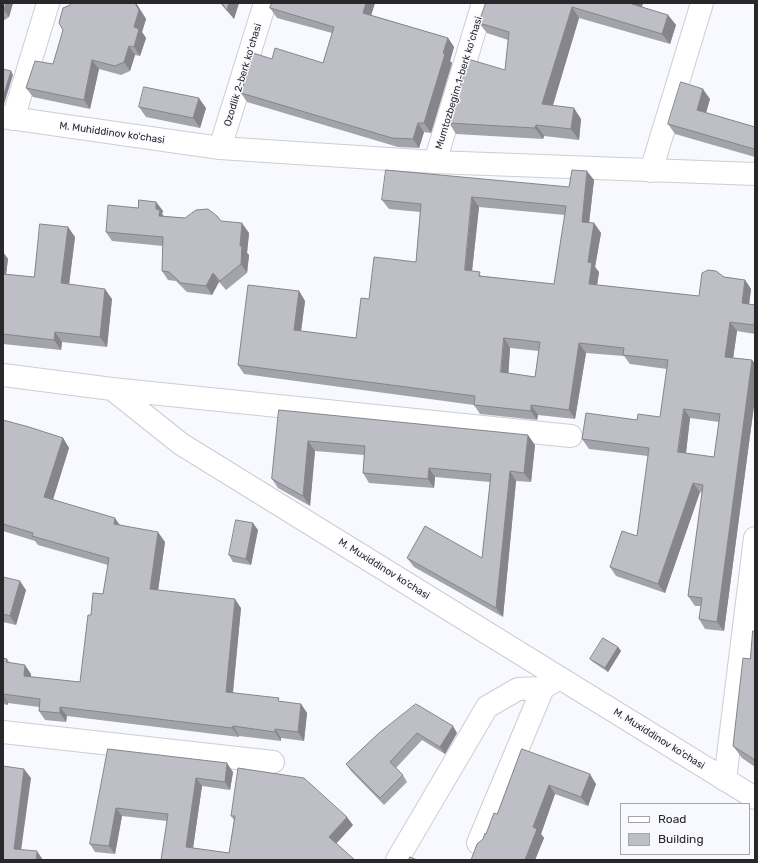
<!DOCTYPE html>
<html>
<head>
<meta charset="utf-8">
<style>
	body { margin:0 }
	#map { position:relative; width:758px; height:863px; overflow:hidden; background:#f8f8ff; font-family:Rubik,sans-serif }
	canvas { display:block }
	.frame { position:absolute; inset:0; border:4px solid #28282b; pointer-events:none }
	.legend { position:absolute; left:620px; top:803px; width:130px; height:52px; box-sizing:border-box; background:#f8f8ff; border:1px solid #a5a5aa; margin:0; padding:5px 7px; list-style:none; font-size:12px; color:#28282b }
	.legend li { display:flex; align-items:center; gap:8px; height:20px }
	.legend b { width:20px; border:1px solid #a5a5aa }
</style>
</head>
<body>
<div id="map">
<canvas width="758" height="863"></canvas>
<div class="frame"></div>
<ul class="legend">
<li><b style="height:5px;background:#fff"></b>Road</li>
<li><b style="height:11px;background:#bebec6"></b>Building</li>
</ul>
</div>
<script>
const g = document.querySelector('canvas').getContext('2d');
g.lineJoin = 'round';
function trace(path, color, width, dash) { g.strokeStyle = color; g.lineWidth = width; g.lineCap = dash ? 'butt' : 'round'; g.setLineDash(dash || []); g.stroke(path); }
function fill(path, color) { g.fillStyle = color; g.fill(path, 'evenodd'); }
function write(font, color, halo, rows, align = 'center') {
  g.font = font + ' Rubik,sans-serif'; g.lineWidth = 3; g.setLineDash([]); g.textBaseline = 'middle'; g.strokeStyle = halo; g.fillStyle = color; for (const [text, x, y, turn = 0] of rows) {
    g.save(); g.translate(x, y); g.rotate((+turn || 0) * Math.PI / 180); g.textAlign = isNaN(turn) ? turn : align; if (halo) g.strokeText(text, 0, 0); g.fillText(text, 0, 0); g.restore();
  }
}
const minor = new Path2D(`
	M3 117 220 148 435 162 755 174
	M13 119 48 3
	M220 148 265 3
	M435 162 483 3
	M651 171 702 3
	M3 375 112 389 181 444 560 678 755 798
	M112 389 571 436
	M3 732 273 762
	M725 780 755 538
	M478 843 543 688
	M397 860 487 707 518 689 543 688 560 678`);
trace(minor, '#cdcdd5', 24);
trace(minor, '#fff', 22);
fill(new Path2D(`
	M3 3H13L9 17 3 21Z
	M136 3 146 19 142 32 146 38 140 56 135 55 130 71 121 75 99 69 90 109 33 97 26 88 53 64Z
	M220 3H239L234 19Z
	M272 3H375L371 15 448 38 454 47 450 61 452 63 431 133 424 132 419 148 398 147 247 102 241 93 272 59 323 63 332 33 277 18 270 8Z
	M486 3H643L642 7 668 15 676 25 670 44 579 18 553 105 581 119 579 140 544 136 543 139 456 134 449 123 505 70 508 40 487 33 479 23Z
	M710 99 706 113 755 127V157L675 134 668 124Z
	M139 107 206 108 200 128 146 117Z
	M594 180 589 223H594L601 233 595 267 599 272 597 285 699 296 724 277 745 280 751 289 749 304 755 305V334L737 331 733 358 752 360 755 364V398L724 631 705 629 699 619 701 606H695L688 596 702 493 700 492 665 593 616 576 610 567 637 536 648 456 589 449 582 439 637 420 660 417 667 369 630 364 624 356 586 353 575 419 538 415 537 420 480 414 474 405 244 374 238 365 299 291 305 301 301 331 356 338 369 299 416 262 420 212 389 209 382 200 569 187ZM479 207 565 215 554 284 482 276 472 271ZM510 348 539 351 535 377 508 373ZM690 418 719 422 714 457 686 453Z
	M156 202 163 211 162 214 164 216 185 218 217 216 221 221 249 233 247 253 249 255 247 273 226 290 219 282 212 295 187 292 176 281 168 280 162 271 163 246 112 241 106 232 138 208Z
	M68 227 75 237 69 284 112 299 107 347 62 342 61 350 3 344V252L8 259 6 274 34 277Z
	M279 410 535 445 531 482 516 481 503 617 414 567 407 558H482L490 482 435 477 434 488 369 483 363 473 364 455 315 451 310 506 278 488 272 479Z
	M3 420 63 438 69 448 53 499 165 542 158 590 241 608 233 693 281 702 301 704 307 713 304 741 281 738V741L239 736V737L67 716 66 722 45 720 39 711V707L8 703V705L3 704V658L7 659 9 662 31 674V677L80 682 91 615 103 594 108 565 38 545 35 541 3 531Z
	M258 530 251 565 233 562 229 555Z
	M3 577 26 590 16 625 3 622Z
	M755 631V767L742 758 733 746Z
	M618 647 621 651 608 672 593 662 590 659Z
	M379 733H457L445 754 422 740 396 768 403 775 407 782 384 805 351 771 346 764Z
	M108 749 233 772 230 790 202 786 193 848 229 853 234 820 231 816 353 825 336 843 161 860 167 821 122 816 115 854 95 852 90 844Z
	M522 749 596 784 588 806 555 794 541 834 544 838 535 860H471L497 814Z`), '#a3a3aa');
fill(new Path2D(`
	M6 3H13L9 17 4 10Z
	M136 3 146 19 142 32 146 38 140 56 134 47V27Z
	M229 3H239L234 19 227 10Z
	M366 3H375L369 22 363 13Z
	M632 3H643L639 15 632 4Z
	M572 7 579 18 550 115 542 104Z
	M668 15 676 25 670 44 662 34Z
	M448 38 454 47 450 61 452 63 431 133 424 123Z
	M129 46 135 55 130 71 124 62Z
	M92 60 99 69 90 109 84 100Z
	M11 71 13 75 4 104 3 102V97Z
	M703 89 710 99 704 120 697 110Z
	M199 98 206 108 200 128 193 118Z
	M574 108 581 119 579 140 571 129Z
	M418 123 424 132 419 148 413 139Z
	M536 125 544 136 543 139 535 128Z
	M587 171 594 180 588 232 582 222Z
	M472 197 479 207 471 280 465 270Z
	M156 202 163 211 162 214 166 219 159 216 156 209Z
	M242 223 249 233 247 253 249 255 247 273 241 264 240 246Z
	M594 223 601 233 595 267 599 272 596 293 589 284 588 262Z
	M68 227 75 237 68 293 61 283Z
	M3 252 8 259 5 283 3 281Z
	M213 273 219 282 212 295 206 286Z
	M745 280 751 289 748 313 742 303Z
	M105 289 112 299 107 347 100 337Z
	M299 291 305 301 300 339 294 330Z
	M755 315V327L754 325Z
	M730 322 737 331 732 366 725 357Z
	M55 332 62 342 61 350 54 340Z
	M504 338 510 348 508 382 501 372Z
	M579 343 586 353 575 419 569 410Z
	M752 360 755 364V398L724 631 717 622Z
	M531 405 538 415 537 420 531 411Z
	M684 409 690 418 685 461 678 452Z
	M528 435 535 445 531 482 524 473Z
	M63 438 69 448 51 506 44 497Z
	M308 441 315 451 310 506 303 496Z
	M429 468 435 477 434 488 428 479Z
	M510 471 516 481 503 617 496 608Z
	M693 483 700 492 665 593 658 584Z
	M115 518 121 527 114 524Z
	M253 523 258 530 251 565 246 559Z
	M158 532 165 542 157 598 150 589Z
	M20 581 26 590 16 625 10 616Z
	M235 599 241 608 232 701 226 692Z
	M618 647 621 651 608 672 605 668Z
	M25 665 31 674 30 685 24 676Z
	M3 695 8 703V705L3 697Z
	M301 704 307 713 304 741 298 732Z
	M60 707 67 716 66 722 60 713Z
	M233 726 239 736V737L232 728Z
	M453 726 457 733 445 754 440 747Z
	M275 729 281 738V741L275 732Z
	M227 763 233 772 230 790 225 782Z
	M24 769 31 778 20 858 14 849Z
	M590 774 596 784 588 806 581 797Z
	M196 778 202 786 192 855 186 847Z
	M549 785 555 794 541 834 544 838 535 860H525L533 827Z
	M116 808 122 816 115 854 109 846Z
	M347 817 353 825 335 845 329 837Z
	M37 851 43 860H36Z`), '#85858b');
const building = new Path2D(`
	M3 3H6L4 10 3 11Z
	M71 3H135L139 10 134 27 139 29 134 47 129 46 124 62 115 66 92 60 84 100 26 88 35 61 53 64 63 30 59 23 63 8 70 5Z
	M222 3H229L227 10Z
	M272 3H366L363 13 448 38 443 53 445 54 424 123H418L413 139 392 138 241 93 253 53 272 59 275 48 323 63 334 27 270 8Z
	M486 3H632V4L668 15 662 34 572 7 542 104 574 108 571 129 536 125 535 128 449 123 468 59 505 70 509 32 479 23Z
	M3 69 11 71 3 97Z
	M681 82 703 89 697 110 755 127V144L754 149 668 124Z
	M144 87 199 98 193 118 139 107Z
	M386 170 569 187 572 170 587 171 582 222 594 223 588 262 592 263 589 284 699 296 702 273 708 270 716 271 724 277 745 280 742 303 755 305V315L754 325 730 322 725 357 752 360 717 622 699 619 702 598 688 596 703 485 693 483 658 584 610 567 622 531 637 536 649 448 582 439 586 413 637 420 638 414 660 417 668 360 623 355 624 348 579 343 569 410 531 405V411L474 405 475 396 238 365 248 285 299 291 294 330 356 338 361 298 369 299 374 257 416 262 421 204 382 200ZM472 197 566 206 554 284 479 276 480 272 465 270ZM504 338 540 342 535 377 501 372ZM684 409 720 414 714 457 678 452Z
	M139 200 156 202V209L160 210 159 216 185 218 196 210 208 209 217 216 221 221 242 223 240 246H242L241 264 220 281 213 273 206 286 181 283 169 272 162 271 163 237 106 232 108 205 138 208Z
	M40 224 68 227 61 283 105 289 100 337 55 332 54 340 3 334V274L34 277Z
	M279 410 528 435 524 473 510 471 496 608 407 558 425 526 482 558 491 474 429 468 428 479 363 473 365 446 308 441 303 496 272 479Z
	M3 420 29 427 63 438 44 497 115 518 114 524 158 532 150 589 235 599 226 692 279 698 278 701 301 704 298 732 275 729V732L233 726 232 728 60 707V713L39 711 40 699 3 694V658L7 659 6 662 25 665 24 676 80 682 88 615H91L93 593 103 594 109 558 32 536 33 533 3 524Z
	M236 520 253 523 246 559 229 555Z
	M3 577 20 581 10 616 3 614Z
	M753 631H755V760L733 746 743 658 750 659Z
	M603 638 618 647 605 668 590 659Z
	M416 704 453 726 440 747 417 733 390 762 403 775 380 798 346 764 379 733Z
	M108 749 227 763 225 782 196 778 186 847 229 853 235 816H231L238 768 304 778 347 817 329 837 355 860H161L168 814 116 808 109 846 90 844Z
	M522 749 590 774 581 797 549 785 533 827 537 829 525 860H471L477 844 483 839 485 833 486 834 494 813 497 814Z
	M3 766 24 769 14 849 37 851 36 860H3Z
	M410 857 417 860H409Z`);
fill(building, '#bebec6');
trace(building, '#85858b', 1);
write('10px', '#28282b', '#f8f8ff', [
	["Ozodlik 2-berk koʻchasi",243,75,-73],
	["Mumtozbegim 1-berk koʻchasi",459,83,-73],
	["M. Muhiddinov ko'chasi",112,133,8],
	["M. Muxiddinov ko'chasi",384,569,32],
	["M. Muxiddinov ko'chasi",659,739,32]
]);
</script>
</body>
</html>
